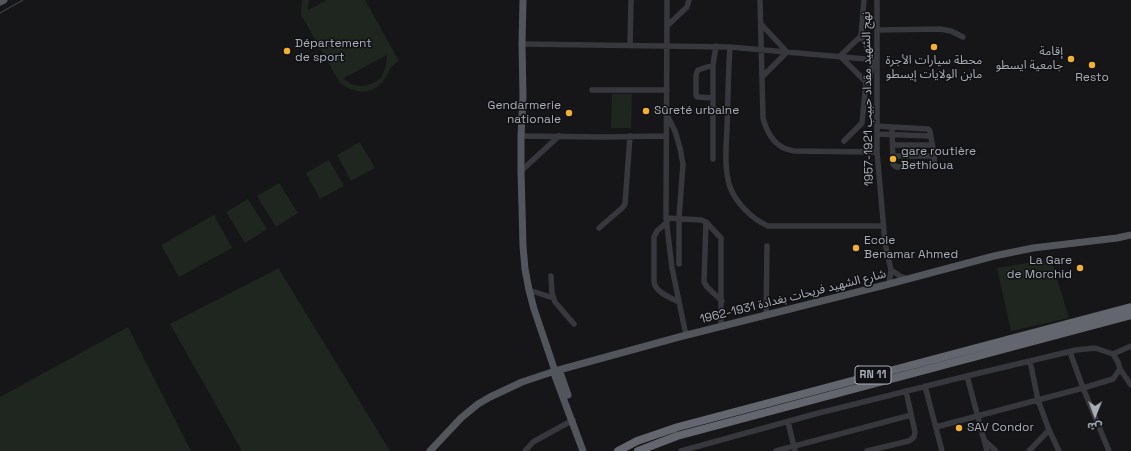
<!DOCTYPE html>
<html>
<head>
<meta charset="utf-8">
<style>
	body { margin:0 }
	#map { position:relative; width:1131px; height:451px; overflow:hidden; background:#161618; font-family:"Space Grotesk","Noto Sans Arabic",sans-serif }
	canvas { display:block }
	.north { position:absolute; left:1075px; top:395px; width:40px; height:40px; -webkit-text-stroke:3px #111113; paint-order:stroke; rotate:181deg; font-size:11px; font-weight:700; line-height:16px; text-align:center; color:#a8adb8 }
	.north::after { content:''; display:block; margin:auto; width:14px; height:18px; background:#a8adb8; clip-path:polygon(50% 0,100% 100%,50% 72%,0 100%) }
</style>
</head>
<body>
<div id="map">
<canvas width="1131" height="451"></canvas>
<div class="north">ش</div>
</div>
<script>
const g = document.querySelector('canvas').getContext('2d');
g.lineJoin = 'round';
function fill(path, color) { g.fillStyle = color; g.fill(path, 'evenodd'); }
function trace(path, color, width, dash) { g.strokeStyle = color; g.lineWidth = width; g.lineCap = dash ? 'butt' : 'round'; g.setLineDash(dash || []); g.stroke(path); }
function write(font, color, halo, rows, align = 'center') {
  g.font = font + ' "Space Grotesk","Noto Sans Arabic",sans-serif'; g.lineWidth = 3; g.setLineDash([]); g.textBaseline = 'middle'; g.strokeStyle = halo; g.fillStyle = color; for (const [text, x, y, turn = 0] of rows) {
    g.save(); g.translate(x, y); g.rotate((+turn || 0) * Math.PI / 180); g.textAlign = isNaN(turn) ? turn : align; if (halo) g.strokeText(text, 0, 0); g.fillText(text, 0, 0); g.restore();
  }
}
fill(new Path2D(`
	M302 0H309L308 10 327 0H365L399 61C389 66 390 71 384 80 372 96 354 94 340 83L301 15ZM387 55C387 63 385 71 381 77 373 87 351 90 344 78Z
	M612 94H632L631 128H611Z
	M360 142 375 168 351 181 337 155Z
	M329 160 344 186 320 199 306 173Z
	M279 183 298 213 276 227 257 196Z
	M248 199 267 229 245 243 226 212Z
	M214 215 232 248 179 277 161 245Z
	M1051 259 1069 318 1011 331 997 268Z
	M279 268V269L390 451H242L170 324Z
	M128 327 191 451H0V397Z`), '#1e261f');
trace(new Path2D(`
	M667 0 666 218 672 268 686 335
	M760 0 763 118C766 129 771 141 782 147 785 149 790 150 794 151L877 152
	M864 0 861 36 873 59 870 77 866 82
	M877 0V152L885 243 891 270 889 284
	M761 24 787 52 762 77
	M667 26 687 7 689 0
	M877 30 940 29 951 31 963 37
	M522 44 730 47 877 60
	M630 45 631 0
	M730 47C728 74 728 102 727 129 726 148 724 169 730 187 736 203 752 219 768 226H883
	M592 90H667
	M713 98 697 97 696 95V75L697 72 698 70 713 65
	M667 115 675 131 680 148 683 164 679 218V264
	M877 126 892 127 928 129 930 131C931 141 936 155 934 165L931 166 897 167 895 166 893 164 892 127
	M877 134 930 136
	M521 136 604 137 666 136
	M844 141 862 123 866 82 840 56 861 36
	M893 145H932
	M893 156H934
	M713 159V65L716 46
	M521 171 559 136
	M666 218 701 220 706 222 721 238V326
	M667 222 657 231 654 237V282C656 293 670 297 679 302
	M706 222 704 282 707 287 722 301
	M599 228 622 208 625 204 630 136
	M891 270 900 276 907 279
	M551 276 552 293 555 302 574 324
	M529 290 553 298
	M766 315 767 246
	M1070 352 1083 388 1109 451
	M1113 354 1131 346
	M1030 361 1038 400 1049 430 1059 451
	M967 376 987 451
	M925 386 942 451
	M788 422 795 451
	M936 427 1083 388 1113 379 1120 369
	M984 440 996 451
	M525 451 533 442 573 420
	M681 451 815 414 967 376 1076 350 1095 348 1113 354 1118 362 1120 369 1131 385
	M776 451 911 415
	M867 451 909 441 914 437 915 432 906 391
	M1029 451 1049 430`), '#37383d', 5.5);
trace(new Path2D(`
	M523 0 522 44 523 97 521 136V171L523 246 525 269 529 290 534 309 555 371V376L583 451
	M0 2 4 0
	M555 371 561 375 568 395
	M430 451 461 418 478 404 490 397 522 382 555 371 679 337 889 284 994 256 1033 248 1117 238 1131 235`), '#53555c', 7);
trace(new Path2D(`
	M618 451 637 441 678 427 1131 307
	M638 451 677 436 1131 315`), '#63666e', 8);
trace(new Path2D(`
	M0 13 23 0`), '#4a4c52', 1);
for (const [x, y, r, color] of [
	[934,47,4,"#f2b134"],
	[287,51,4,"#f2b134"],
	[1071,59,4,"#f2b134"],
	[1092,65,4,"#f2b134"],
	[646,111,4,"#f2b134"],
	[569,113,4,"#f2b134"],
	[893,159,4,"#f2b134"],
	[856,248,4,"#f2b134"],
	[1080,268,4,"#f2b134"],
	[959,428,4,"#f2b134"]
]) { const dot = new Path2D(); dot.arc(x, y, r, 0, 2 * Math.PI); g.fillStyle = color; g.fill(dot); trace(dot, '#111113', 1.5); }
for (const [x, y, w] of [
	[873,375,36]
]) { const box = new Path2D(); box.roundRect(x - w / 2, y - 9, w, 18, 3); g.fillStyle = '#111113'; g.fill(box); trace(box, '#a8adb8', 1); }
write('bold 11px', '#a8adb8', null, [
	["RN 11",873,375]
]);
write('12px', '#a8adb8', '#111113', [
	["Département",295,44],
	["de sport",295,58],
	["إقامة",1063,52,"right"],
	["جامعية ايسطو",1063,66,"right"],
	["محطة سيارات الأجرة",934,61,"center"],
	["مابن الولايات إيسطو",934,75,"center"],
	["Resto",1092,78,"center"],
	["Gendarmerie",561,106,"right"],
	["nationale",561,120,"right"],
	["Sûreté urbaine",654,111],
	["gare routière",901,152],
	["Bethioua",901,166],
	["Ecole",864,241],
	["Benamar Ahmed",864,255],
	["La Gare",1072,261,"right"],
	["de Morchid",1072,275,"right"],
	["SAV Condor",967,428]
], 'left');
write('12px', '#a8adb8', '#111113', [
	["نهج الشهيد مقداد حبيب 1921-1957",868,99,-91],
	["شارع الشهيد فريحات بغدادة 1931-1962",793,297,-14]
]);
</script>
</body>
</html>
